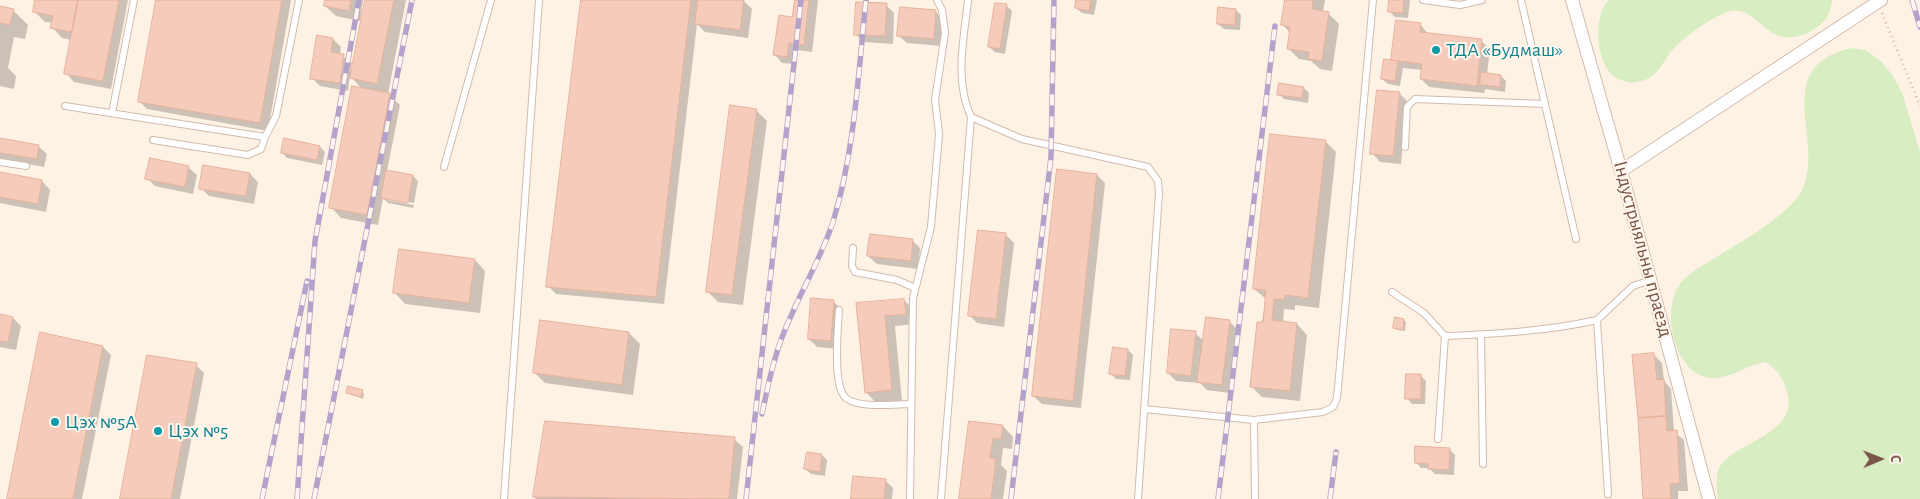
<!DOCTYPE html>
<html>
<head>
<meta charset="utf-8">
<style>
	body { margin:0 }
	#map { position:relative; width:1920px; height:499px; overflow:hidden; background:#fef2e5; font-family:"Alegreya Sans",sans-serif }
	canvas { display:block }
	.north { position:absolute; left:1855px; top:434px; width:50px; height:50px; -webkit-text-stroke:4px #fff6ed; paint-order:stroke; rotate:89deg; font-size:14px; font-weight:700; line-height:20px; text-align:center; color:#795548 }
	.north::after { content:''; display:block; margin:auto; width:18px; height:22px; background:#795548; clip-path:polygon(50% 0,100% 100%,50% 72%,0 100%) }
</style>
</head>
<body>
<div id="map">
<canvas width="1920" height="499"></canvas>
<div class="north">С</div>
</div>
<script>
const g = document.querySelector('canvas').getContext('2d');
g.lineJoin = 'round';
function fill(path, color) { g.fillStyle = color; g.fill(path, 'evenodd'); }
function trace(path, color, width, dash) { g.strokeStyle = color; g.lineWidth = width; g.lineCap = dash ? 'butt' : 'round'; g.setLineDash(dash || []); g.stroke(path); }
function write(font, color, halo, rows, align = 'center') {
  g.font = font + ' "Alegreya Sans",sans-serif'; g.lineWidth = 4; g.setLineDash([]); g.textBaseline = 'middle'; g.strokeStyle = halo; g.fillStyle = color; for (const [text, x, y, turn = 0] of rows) {
    g.save(); g.translate(x, y); g.rotate((+turn || 0) * Math.PI / 180); g.textAlign = isNaN(turn) ? turn : align; if (halo) g.strokeText(text, 0, 0); g.fillText(text, 0, 0); g.restore();
  }
}
fill(new Path2D(`
	M1609 0H1832C1831 14 1825 23 1813 30 1768 56 1759 5 1731 11 1716 14 1687 35 1676 46 1659 64 1661 79 1632 83 1624 81 1616 79 1611 74 1596 59 1593 14 1609 0Z
	M1851 48 1865 50 1881 61 1893 76 1903 95 1920 152V499H1718C1717 490 1715 477 1719 468 1735 440 1803 435 1786 388 1781 376 1776 368 1765 362 1748 365 1734 376 1718 378 1676 382 1661 316 1678 287 1684 276 1697 269 1707 263 1733 246 1786 218 1801 192 1828 144 1767 68 1851 48Z`), '#d8edc2');
fill(new Path2D(`
	M37 0H128L111 89 74 82 66 73 72 40 62 38 52 27 53 23 45 22 34 11Z
	M157 0H291L268 131 147 109 139 101Z
	M326 0H363L360 21 336 16 325 6Z
	M367 0H406L388 94 400 105 387 171 413 176 418 181 414 203 387 198V200L414 205 413 208 388 203 383 198 378 225 341 218 331 207 362 89 350 76 348 91 320 86 312 78 333 39 341 47 340 54 352 63 350 70 353 71Z
	M582 0H738L744 1 752 9 748 38 705 32 697 24 664 304 556 294 548 286Z
	M796 0H818L812 52 797 50 795 64 782 63 774 54 793 19Z
	M1077 0H1097L1094 15 1082 13 1076 8Z
	M1286 0H1325L1323 12 1328 13 1339 24 1332 71 1320 69 1311 61 1299 59 1288 48 1290 33 1283 25Z
	M1391 0H1410L1408 18 1395 17 1389 11Z
	M886 5 894 13 893 44 864 42 855 34Z
	M1007 6 1012 11 1005 54 995 52 989 47Z
	M0 8 13 10 28 25 25 39 14 37 8 68 16 76 14 89 0 86Z
	M1236 10 1241 15 1240 30 1224 29 1218 24Z
	M936 12 944 20 941 46 907 43 898 35Z
	M1420 24 1428 34 1481 41 1490 49 1487 74 1501 76 1506 81 1505 92 1485 89 1484 93 1429 87 1421 79 1422 70 1403 68 1400 86 1388 84 1382 79 1395 62 1392 59Z
	M1304 88 1309 93 1308 103 1284 99 1279 94Z
	M1399 93 1407 101 1401 164 1380 162 1372 153Z
	M756 110 767 121 743 305 718 302 707 291Z
	M0 139 38 146 47 154 44 167 0 159Z
	M1325 141 1336 152 1319 308 1295 305V310L1284 309 1283 323 1297 324 1307 335 1300 401 1262 397 1251 386 1266 299 1254 289Z
	M320 147 325 152 322 165 287 158 282 152Z
	M188 167 197 175 193 194 155 186 147 178Z
	M0 173 42 181 50 190 46 212 0 203Z
	M250 174 258 182 254 204 209 196 201 188Z
	M1097 175 1105 183 1081 408 1042 404 1033 396Z
	M1006 235 1014 243 1004 327 977 323 969 315Z
	M912 240 920 248 918 269 877 264 868 256Z
	M475 260 485 271 480 313 405 304 395 293Z
	M904 300 915 311 916 324 895 326 902 401 876 403 866 392 858 304Z
	M833 301 841 309 839 349 817 347 809 339Z
	M0 316 13 318 21 326 16 350 0 347Z
	M1404 320 1406 322 1405 331 1397 330 1395 328Z
	M1230 322 1238 330 1230 393 1207 390 1200 383 1176 381 1168 373 1195 333 1204 341Z
	M629 333 640 344 633 395 545 383 534 372Z
	M103 347 111 355 82 499H9Z
	M1128 350 1133 355 1130 380 1116 379 1110 373Z
	M1654 355 1662 363 1664 381 1671 389 1674 432 1684 440 1688 491H1678V499H1644Z
	M196 365 204 373 180 499H121Z
	M1421 376 1426 381 1425 404H1412L1407 398Z
	M362 391 364 394 363 399 347 393Z
	M970 422 1003 426 1013 437 1012 449 1003 448 1001 465 1007 471 1003 499H960Z
	M546 423 734 439 743 447 737 499H536L534 497Z
	M1449 449 1455 455 1454 475 1435 474 1429 468H1421L1416 462Z
	M822 455 827 460 825 476 811 474 805 469Z
	M885 480 893 488 892 499H852Z`), '#0003');
const building = new Path2D(`
	M35 0H78L72 32 50 28 53 16 33 12Z
	M78 0H119L103 81 64 74Z
	M156 0H282L260 123 138 102Z
	M325 0H351L349 11 324 6Z
	M365 0H394L377 84 350 78Z
	M581 0H691L656 297 546 287Z
	M698 0H744L740 30 695 24Z
	M795 0H809L804 45 789 43 787 57 773 55 779 15 792 17Z
	M1076 0H1091L1089 11 1075 8Z
	M1285 0H1313L1312 9 1329 12 1322 61 1308 59 1309 52 1287 49 1290 27 1281 25Z
	M1389 0H1404L1403 13 1388 12Z
	M856 2 887 3 885 36 854 35Z
	M995 3 1007 4 1000 49 988 47Z
	M0 6 14 9 10 25 0 23Z
	M900 7 936 10 934 39 897 36Z
	M1218 7 1236 9 1235 25 1217 24Z
	M1396 20 1421 23 1420 32 1482 39 1477 86 1420 79 1422 64 1391 60Z
	M317 35 333 38 331 52 344 54 340 83 310 79Z
	M1384 59 1398 61 1395 81 1381 79Z
	M1481 72 1501 75 1500 87 1480 85Z
	M1279 83 1304 87 1302 98 1277 95Z
	M352 86 390 93 367 215 329 208Z
	M1377 90 1400 92 1393 156 1370 154Z
	M730 105 757 109 732 295 706 292Z
	M1270 134 1326 140 1308 298 1285 295 1284 300 1274 299 1272 320 1297 323 1290 391 1250 387 1257 322H1263L1266 290 1253 289Z
	M0 138 39 145 37 159 0 153Z
	M284 138 320 146 317 160 281 153Z
	M150 158 189 166 185 187 145 179Z
	M203 165 250 173 246 196 199 189Z
	M1057 169 1097 174 1073 401 1032 396Z
	M386 170 413 175 408 203 381 198Z
	M0 172 42 180 38 204 0 197Z
	M978 230 1006 233 996 319 968 316Z
	M870 234 913 239 911 261 867 256Z
	M399 249 475 259 469 303 393 293Z
	M811 298 834 300 831 341 808 339Z
	M904 299 906 314 885 316 892 390 865 393 856 303Z
	M0 314 13 317 8 342 0 341Z
	M1206 317 1230 320 1222 385 1197 382Z
	M1395 317 1404 319 1403 330 1393 328Z
	M540 320 629 332 622 385 533 373Z
	M1171 329 1196 331 1191 376 1167 373Z
	M40 332 103 346 73 499H7Z
	M1113 347 1128 349 1125 376 1109 374Z
	M1654 353 1657 380 1664 379 1666 416 1638 418 1632 355Z
	M147 355 197 363 171 499H120Z
	M1406 374H1421V399H1405Z
	M348 386 363 390 361 397 346 393Z
	M1666 416 1667 431 1677 430 1680 483 1670 484 1671 499H1643L1638 418Z
	M545 421 735 437 729 499 533 497Z
	M969 421 1003 425 1001 439 993 438 990 458 996 459 991 499H959Z
	M1415 446 1450 448 1449 470 1428 469V464L1415 463Z
	M807 452 822 454 820 472 804 469Z
	M853 476 886 479 884 499H851Z`);
fill(building, '#f5ccbb');
trace(building, '#e9b09a', 1);
const service = new Path2D(`
	M968 0C964 40 954 79 971 117L1022 139 1148 167 1158 181 1159 193 1138 499
	M1423 0 1460 5 1482 0
	M1521 0 1576 239
	M65 106 265 137 276 116 299 0
	M112 113 134 0
	M153 140 248 155 261 149 265 137
	M1405 147 1407 107 1415 99 1545 104
	M0 162 26 166
	M444 167 491 0
	M853 248 852 266 855 272 897 280 915 288
	M1392 292 1424 313 1445 336C1497 334 1547 331 1597 320
	M839 310C838 327 832 387 846 398 859 409 895 404 911 404
	M1481 335 1483 464
	M1144 409 1254 420
	M1438 439 1445 336
	M1608 494 1597 320 1633 286 1651 280
	M504 499 539 0
	M910 499 913 298 931 227 939 134 935 100 945 33 942 10 937 0
	M941 499 971 117
	M1255 499 1254 420 1323 412 1333 407 1337 398 1373 0`);
const minor = new Path2D(`
	M1572 0 1621 171 1709 499
	M1621 171 1881 0`);
trace(service, '#d3baad', 8);
trace(minor, '#d3baad', 14);
trace(new Path2D(`
	M1882 13 1920 106`), '#dbaf9d', 2.5, [1, 4]);
trace(service, '#fff', 6);
trace(minor, '#fff', 12);
const rail = new Path2D(`
	M1912 0 1920 27
	M762 414C769 380 776 347 791 316 805 284 822 255 833 222 855 150 858 75 866 0
	M262 499 307 281
	M297 499 315 241 359 0
	M314 499 412 0
	M746 499 801 0
	M1011 499 1051 157 1054 0
	M1218 499 1275 26
	M1330 499 1336 452`);
trace(rail, '#b3a2c9', 5.5);
trace(rail, '#fff6ed', 4, [11]);
for (const [x, y, r, color] of [
	[1436,50,5,"#0f9aa8"],
	[55,422,5,"#0f9aa8"],
	[158,431,5,"#0f9aa8"]
]) { const dot = new Path2D(); dot.arc(x, y, r, 0, 2 * Math.PI); g.fillStyle = color; g.fill(dot); trace(dot, '#fff6ed', 2); }
write('20px', '#0d838f', '#fff6ed', [
	["ТДА «Будмаш»",1446,50],
	["Цэх №5А",65,422],
	["Цэх №5",168,431]
], 'left');
write('20px', '#795548', '#fff6ed', [
	["Індустрыяльны праезд",1643,249,75]
]);
</script>
</body>
</html>
